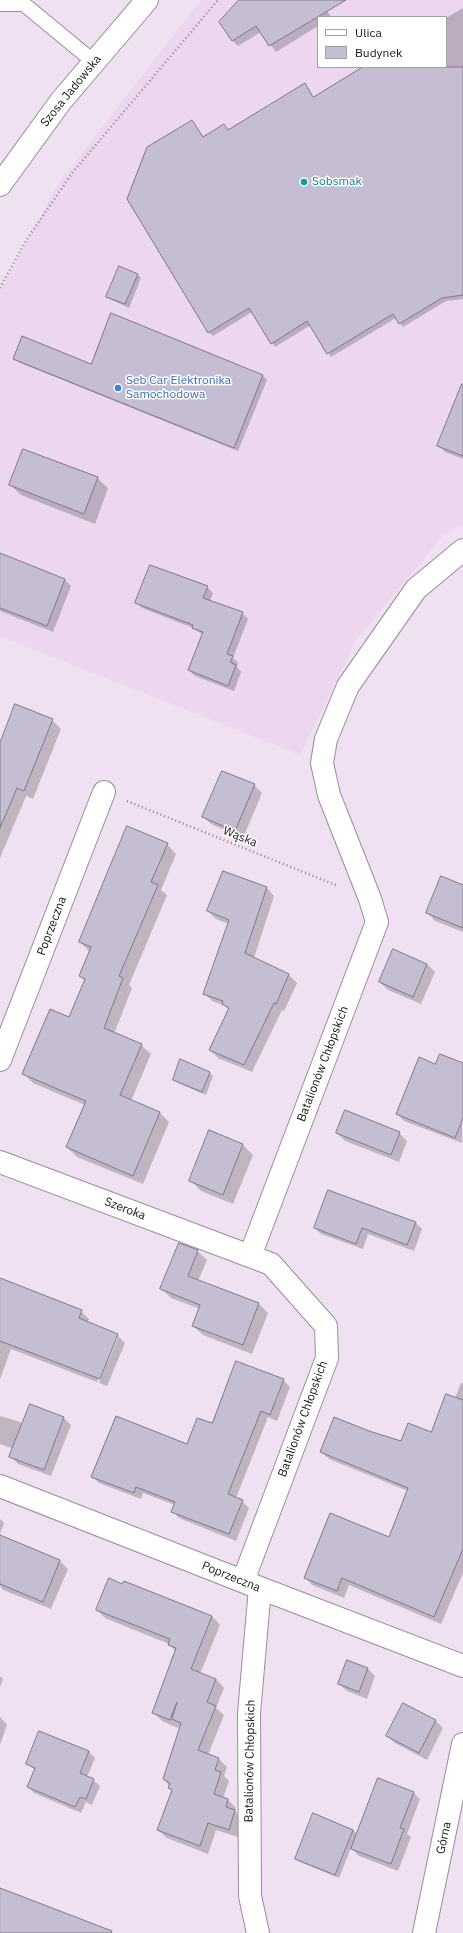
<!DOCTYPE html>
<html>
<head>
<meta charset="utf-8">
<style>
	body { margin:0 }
	#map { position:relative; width:463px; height:1933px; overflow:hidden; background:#f0e1f2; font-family:"IBM Plex Sans",sans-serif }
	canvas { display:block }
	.legend { position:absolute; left:317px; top:16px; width:130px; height:52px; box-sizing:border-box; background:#fff; border:1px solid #a2a0a3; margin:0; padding:5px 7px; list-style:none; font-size:12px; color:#171218 }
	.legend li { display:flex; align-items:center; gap:8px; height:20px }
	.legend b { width:20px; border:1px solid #a2a0a3 }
</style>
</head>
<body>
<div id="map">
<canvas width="463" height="1933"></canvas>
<ul class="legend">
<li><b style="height:5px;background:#fff"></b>Ulica</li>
<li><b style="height:11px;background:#c5bed2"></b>Budynek</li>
</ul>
</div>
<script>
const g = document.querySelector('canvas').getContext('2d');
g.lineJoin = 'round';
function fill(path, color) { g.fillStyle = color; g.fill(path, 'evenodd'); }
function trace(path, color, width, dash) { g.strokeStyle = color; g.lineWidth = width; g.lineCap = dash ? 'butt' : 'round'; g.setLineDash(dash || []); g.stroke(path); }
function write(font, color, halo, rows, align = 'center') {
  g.font = font + ' "IBM Plex Sans",sans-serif'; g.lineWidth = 3; g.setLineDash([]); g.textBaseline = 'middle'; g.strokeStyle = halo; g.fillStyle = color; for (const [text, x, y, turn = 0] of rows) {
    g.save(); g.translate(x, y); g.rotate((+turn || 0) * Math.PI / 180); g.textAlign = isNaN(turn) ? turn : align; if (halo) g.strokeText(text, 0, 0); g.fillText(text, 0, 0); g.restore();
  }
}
fill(new Path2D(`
	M201 0H463V525L444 535 356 640 300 755 0 636V291L60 181ZM318 17H446V67H318Z`), '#ecd7ef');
fill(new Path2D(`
	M240 0H320L331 17H318V26L276 52 261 32 238 46 232 40Z
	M463 8V299L446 301 403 327 396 318 331 357 311 325 275 347 252 312 213 336 209 332 192 121 204 138 224 125 229 131 305 85 314 98 365 67H446V18Z
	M137 274 141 278 129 308 112 300 108 296Z
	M111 315 263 376 267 380 238 451 18 362 14 358 92 365Z
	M463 393V459L445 452 439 445Z
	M97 478 108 488 95 524 21 495 10 485Z
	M0 554 65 580 71 586 53 632 0 611Z
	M207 587 213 593 210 601 242 613 248 619 233 658 238 663 237 667 241 672 234 691 195 676 189 670 203 635 193 628 142 608 136 602Z
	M52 720 61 729 33 799 26 796 0 858V746Z
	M254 785 262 793 243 838 211 824 203 817Z
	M167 844 176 854 161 890 167 895 129 985 132 988 114 1034 141 1045 151 1054 131 1101 159 1112 169 1122 143 1184 77 1157 67 1147 85 1105 33 1083 24 1074 70 1018 85 981 81 976 90 952 80 942Z
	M463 886V932L435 921 428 913Z
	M267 888 274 896 254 958 289 975 297 983 284 1011 282 1010 252 1072 218 1058 210 1050 229 1010 225 1006 212 1001 204 993 229 924 216 919 208 911Z
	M427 964 435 972 421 1004 388 990 380 982Z
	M463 1064 462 1143 404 1121 397 1114 436 1066Z
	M210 1073 213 1076 206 1095 178 1083 174 1079Z
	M337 1133H399L407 1141 399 1162 345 1141Z
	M243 1145 253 1155 233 1204 201 1191 191 1181Z
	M416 1223 422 1229 414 1251 368 1234 363 1249 321 1234 315 1228Z
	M197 1251 207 1260 198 1281 259 1304 268 1313 252 1354 203 1335 193 1326 200 1309 171 1298 161 1288Z
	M0 1279 81 1311 89 1319 87 1323 117 1335 125 1343 107 1386 99 1383 118 1337H116L97 1382 11 1349 0 1379Z
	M283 1380 290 1387 277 1421 268 1417 236 1498 242 1501 249 1508 236 1541 179 1518 173 1511 175 1505 143 1493 141 1499 99 1483 92 1476 187 1445 212 1425Z
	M461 1383H463V1573L441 1624 349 1585 344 1598 312 1585 305 1577 389 1538 408 1491 329 1459 322 1452 368 1432 402 1442 432 1434 455 1398Z
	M30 1405 64 1418 71 1425 51 1476 18 1464 11 1457 14 1449 0 1444V1416L23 1423Z
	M0 1519 4 1523 0 1534Z
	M0 1536 60 1561 68 1569 51 1609 3 1590 0 1586Z
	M97 1610 212 1616 220 1625 200 1674 216 1679 224 1688 216 1708 224 1715 208 1755 218 1758 227 1767 224 1776 229 1781 223 1798 228 1800 236 1808 235 1811 243 1819 238 1837 216 1830 208 1854 167 1838 158 1830 173 1791 164 1779 181 1727 179 1725 178 1728 162 1721 154 1713 176 1652 169 1644 105 1618Z
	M367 1668 375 1676 367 1699 347 1691 339 1684Z
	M0 1676 3 1679 0 1687Z
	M0 1717 7 1725 0 1745Z
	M435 1720 443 1728 427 1760 395 1743 387 1736Z
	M89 1752 95 1758 87 1777 93 1780 100 1786 92 1805 86 1802 81 1813 34 1793 28 1787 35 1770 27 1764Z
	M413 1792 420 1799 407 1834 411 1837 398 1871 359 1856 351 1848 339 1878 300 1862 296 1858 314 1814 353 1830 358 1835Z`), '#0003');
const building = new Path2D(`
	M239 0H346L269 46 256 26 232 41 219 22Z
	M363 67H463V295L442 298 399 324 393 314 327 354 307 321 271 344 249 308 208 333 127 199 147 147 192 120 203 137 224 124 228 130 305 83 313 97Z
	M119 266 138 274 125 304 106 297Z
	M111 313 263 375 234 448 13 359 22 336 91 364Z
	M462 384H463V456L437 446Z
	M23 449 98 477 84 514 9 485Z
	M0 553 65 579 47 626 0 608Z
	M150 565 208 586 203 598 243 612 227 654 233 656 230 662 236 665 228 686 188 670 203 632 192 628 193 625 135 603Z
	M15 704 53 719 24 791 17 788 0 828V743Z
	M222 771 255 784 235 831 202 817Z
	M127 826 168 843 151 882 158 885 119 976 123 978 104 1028 142 1044 120 1095 160 1112 133 1176 66 1147 86 1101 22 1074 50 1009 69 1017 85 979 79 976 91 947 79 942Z
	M223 871 267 887 245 953 289 974 276 1004 274 1003 244 1065 209 1050 229 1008 222 1004 223 1001 203 994 229 920 207 911Z
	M441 876 463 885V928L426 913Z
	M393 949 427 964 413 997 379 982Z
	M440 1054 463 1063V1118L455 1138 396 1114 419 1057 435 1064Z
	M180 1059 210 1072 202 1092 173 1080Z
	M345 1110 400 1132 391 1155 336 1133Z
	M209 1130 243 1144 223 1195 189 1181Z
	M328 1190 416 1222 407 1245 362 1228 356 1244 314 1228Z
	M179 1243 198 1250 188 1276 259 1303 243 1345 192 1326 200 1305 160 1289Z
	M0 1278 82 1310 79 1318 118 1334 100 1379 0 1341Z
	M236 1361 284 1379 270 1415 261 1411 228 1494 243 1500 229 1534 171 1512 175 1502 136 1487 134 1493 91 1477 116 1416 187 1444 197 1418 212 1423Z
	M446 1394 463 1400V1549L434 1617 342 1578 337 1591 304 1578 330 1513 389 1537 408 1488 320 1452 334 1417 369 1431 401 1441 408 1423 431 1432Z
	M30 1404 64 1417 44 1470 9 1457Z
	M0 1535 60 1560 43 1602 0 1584Z
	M109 1578 122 1584 124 1581 212 1616 191 1669 216 1679 207 1702 216 1706 198 1750 219 1758 215 1770 221 1772 214 1794 228 1799 226 1807 235 1810 229 1830 208 1823 200 1846 157 1830 172 1790 168 1788 170 1783 163 1779 181 1723 172 1719 177 1702 170 1720 152 1713 176 1648 168 1645 170 1639 96 1610Z
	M347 1660 368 1668 359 1692 338 1684Z
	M403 1703 436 1720 419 1753 386 1736Z
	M39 1731 89 1751 80 1773 94 1779 86 1799 80 1797 75 1807 27 1787 35 1768 26 1764Z
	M378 1778 414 1792 400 1828 404 1829 391 1864 351 1849Z
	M313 1813 353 1830 335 1875 295 1859Z
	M0 1888 112 1931 111 1933H0Z`);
fill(building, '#c5bed2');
trace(building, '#7e788a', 1);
const lane = new Path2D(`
	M19 0 94 62
	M0 4H23`);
const street = new Path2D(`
	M0 1060 104 792
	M0 1162 271 1264 326 1326 327 1358 243 1581
	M250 1256 377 922 370 899 329 795 322 763 326 739 348 686 416 589 463 550
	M0 1486 260 1588 463 1666
	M258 1933 250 1896 249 1713 260 1588
	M424 1933 463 1744`);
const secondary = new Path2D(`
	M0 185 61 101 147 0`);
trace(lane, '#9a8c9c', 16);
trace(street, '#9a8c9c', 24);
trace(secondary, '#9a8c9c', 24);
trace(new Path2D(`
	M0 288 27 239 73 172 218 0
	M127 801 338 886`), '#8f8490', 2.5, [1, 3]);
trace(lane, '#fff', 14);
trace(street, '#fff', 22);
trace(secondary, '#fff', 22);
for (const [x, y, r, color] of [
	[304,182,4,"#0f9aa8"],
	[118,388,4,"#3f7fe0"]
]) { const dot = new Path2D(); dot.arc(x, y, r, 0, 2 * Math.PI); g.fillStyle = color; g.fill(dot); trace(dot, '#fff', 1.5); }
write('12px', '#171218', '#fff', [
	["Szosa Jadowska",71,91,-51],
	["Wąska",240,837,22],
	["Poprzeczna",52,926,-69],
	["Batalionów Chłopskich",323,1064,-69],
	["Szeroka",125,1209,21],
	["Batalionów Chłopskich",303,1419,-70],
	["Poprzeczna",231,1577,22],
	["Batalionów Chłopskich",250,1761,-89],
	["Górna",444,1838,-78]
]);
write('12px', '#0d838f', '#fff', [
	["Sobsmak",312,182]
], 'left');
write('12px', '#366cbe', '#fff', [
	["Seb Car Elektronika",126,381],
	["Samochodowa",126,395]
], 'left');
</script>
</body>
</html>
